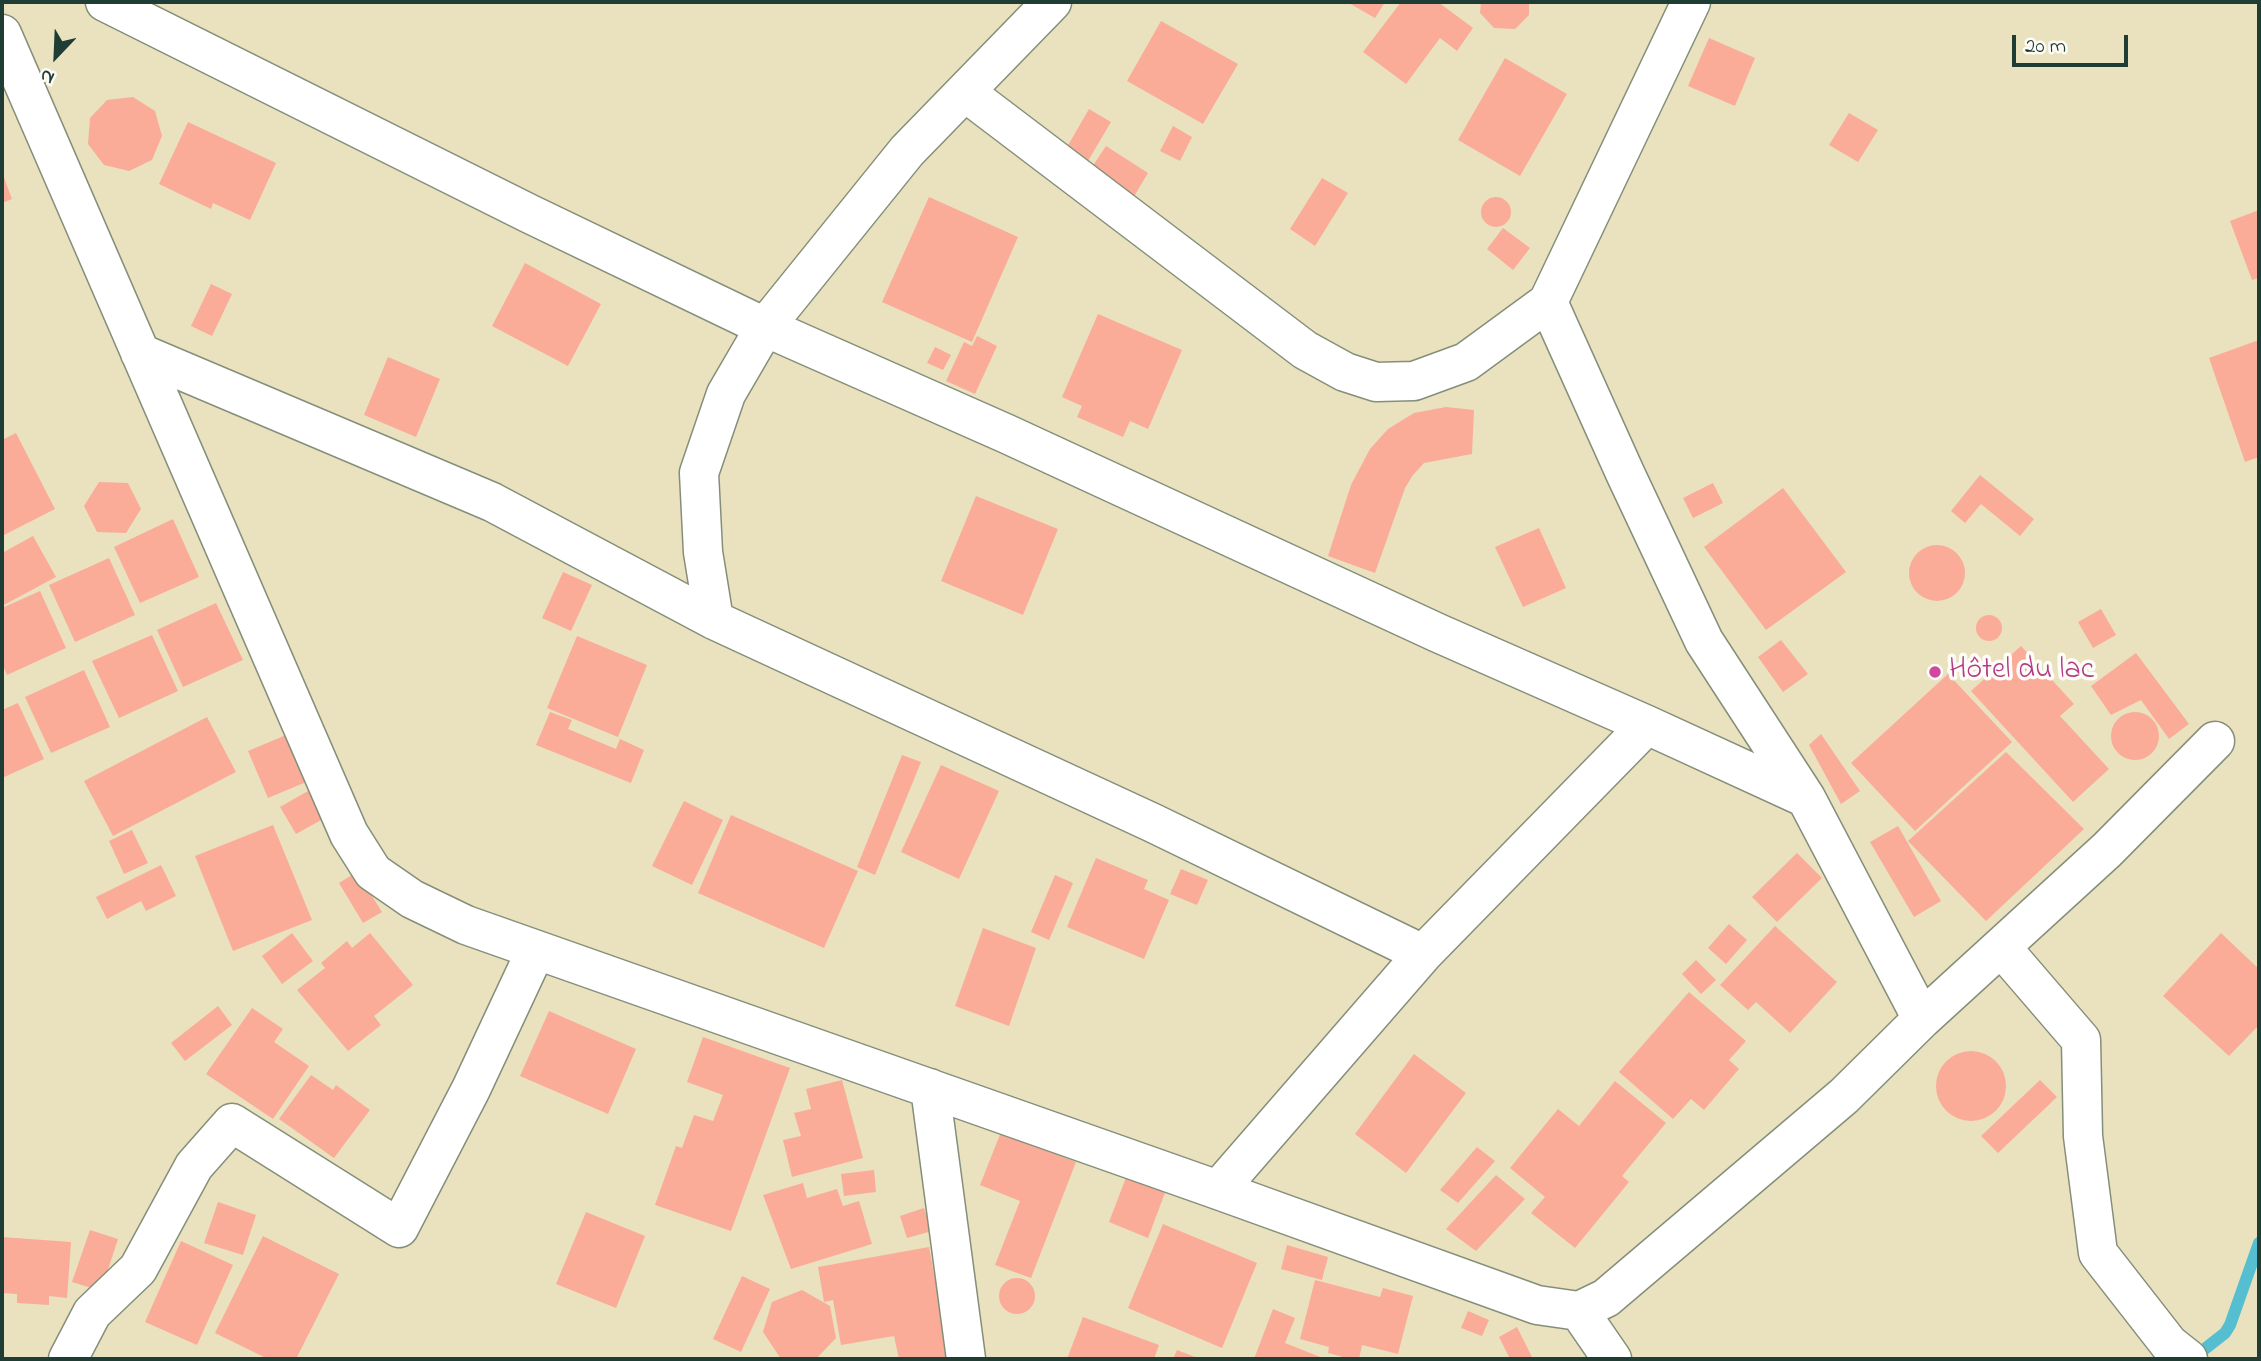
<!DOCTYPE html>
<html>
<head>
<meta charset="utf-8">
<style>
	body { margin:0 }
	#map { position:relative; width:2261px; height:1361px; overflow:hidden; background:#eae1bf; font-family:"Indie Flower",sans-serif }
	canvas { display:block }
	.frame { position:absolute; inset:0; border:4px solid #1f3d34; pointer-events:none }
	.north { position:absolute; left:21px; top:21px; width:70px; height:70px; -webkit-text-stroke:5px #fdfcf7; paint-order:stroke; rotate:203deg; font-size:19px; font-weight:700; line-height:28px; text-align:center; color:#1f3d34 }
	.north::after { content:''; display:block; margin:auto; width:24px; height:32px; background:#1f3d34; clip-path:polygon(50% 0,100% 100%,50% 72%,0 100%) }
	.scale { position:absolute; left:2012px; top:35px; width:116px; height:32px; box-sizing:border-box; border:4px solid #1f3d34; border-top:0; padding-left:9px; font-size:21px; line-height:24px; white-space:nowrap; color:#1f3d34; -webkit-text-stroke:5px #fdfcf7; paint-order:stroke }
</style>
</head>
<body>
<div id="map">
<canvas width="2261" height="1361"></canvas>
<div class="frame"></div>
<div class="north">N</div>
<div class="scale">20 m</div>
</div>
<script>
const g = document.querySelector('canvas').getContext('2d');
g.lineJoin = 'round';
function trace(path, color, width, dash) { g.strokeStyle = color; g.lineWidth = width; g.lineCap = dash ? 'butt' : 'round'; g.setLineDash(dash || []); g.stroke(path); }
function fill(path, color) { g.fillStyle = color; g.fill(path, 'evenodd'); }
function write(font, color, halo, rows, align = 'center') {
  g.font = font + ' "Indie Flower",sans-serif'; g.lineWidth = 7; g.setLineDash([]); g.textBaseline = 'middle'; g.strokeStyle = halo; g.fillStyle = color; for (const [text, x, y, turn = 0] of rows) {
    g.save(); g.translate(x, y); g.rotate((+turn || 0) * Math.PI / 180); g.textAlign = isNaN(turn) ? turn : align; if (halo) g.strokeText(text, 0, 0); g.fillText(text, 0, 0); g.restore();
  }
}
trace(new Path2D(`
	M2192 1359 2225 1333 2230 1325 2259 1243`), '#55bed1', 12);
fill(new Path2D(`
	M1347 2H1385L1375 18Z
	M1401 2H1438L1473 28 1457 51 1440 38 1406 84 1363 52Z
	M1481 2H1529V15L1515 29 1494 28 1480 13Z
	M1161 21 1238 64 1203 124 1127 81Z
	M1709 38 1755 58 1735 106 1688 86Z
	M1505 58 1567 94 1520 176 1458 140Z
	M133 97 155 111 162 136 152 160 129 171 104 165 88 144 90 118 107 100Z
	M1089 109 1111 122 1085 166 1063 154Z
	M1849 113 1878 130 1858 162 1829 145Z
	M188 122 276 163 250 220 213 203 211 209 159 184Z
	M1173 126 1192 137 1180 161 1160 151Z
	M1106 146 1148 173 1133 198 1090 170Z
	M2 172 12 199 2 203Z
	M1322 178 1348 193 1315 246 1290 229Z
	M1481 212a15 15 0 1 1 30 0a15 15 0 1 1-30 0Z
	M929 197 1018 237 972 342 882 302Z
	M2259 210V278L2252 280 2230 221Z
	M1503 228 1530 248 1513 270 1487 249Z
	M525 263 601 304 568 366 492 326Z
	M211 284 232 294 212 336 191 326Z
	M1098 314 1182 350 1148 429 1130 421 1123 437 1077 417 1082 406 1062 397Z
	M977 336 997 346 975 394 946 381 964 342 972 346Z
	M2259 340V457L2245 462 2209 358Z
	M935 347 951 355 943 370 927 363Z
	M388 357 440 379 416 437 364 415Z
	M1446 407 1474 410 1472 454 1424 463 1413 475 1405 488 1375 573 1328 556 1351 485 1370 449 1388 429 1414 413Z
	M16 433 55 509 2 536V440Z
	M1980 475 2034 519 2020 536 1981 504 1965 523 1951 511Z
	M99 482 128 483 141 509 126 533 97 532 84 506Z
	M1713 483 1723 503 1693 518 1683 498Z
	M1783 488 1846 572 1766 630 1704 547Z
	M976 496 1058 529 1023 615 941 581Z
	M173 519 199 577 140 603 114 547Z
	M1539 528 1566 588 1523 607 1495 547Z
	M33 536 56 577 2 606V553Z
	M1909 573a28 28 0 1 1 56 0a28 28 0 1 1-56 0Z
	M109 558 135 615 75 642 49 585Z
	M563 572 592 585 571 631 542 618Z
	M40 591 66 648 7 675 2 664V608Z
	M216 603 243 660 183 687 157 630Z
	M2101 609 2116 635 2093 648 2078 622Z
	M1976 628a13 13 0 1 1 26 0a13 13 0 1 1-26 0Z
	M152 635 178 691 119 718 92 661Z
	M577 636 647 665 618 737 547 708Z
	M1781 640 1808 674 1783 692 1758 657Z
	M2021 646 2074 704 2060 716 2109 769 2073 802 1971 691Z
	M2136 653 2189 724 2169 739 2141 700 2111 715 2091 686Z
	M84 670 110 727 51 753 25 697Z
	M1948 674 2012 742 1915 831 1851 763Z
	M18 703 44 759 2 778V710Z
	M550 712 572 720 568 729 616 749 620 739 644 750 631 783 536 745Z
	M2111 736a24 24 0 1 1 48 0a24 24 0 1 1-48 0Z
	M207 717 236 772 113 836 84 781Z
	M1821 734 1860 791 1841 804 1809 745Z
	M286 735 306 782 268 798 248 751Z
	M2006 752 2084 829 1986 921 1908 841Z
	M902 755 921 762 875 875 857 867Z
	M941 765 999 791 959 879 901 852Z
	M308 791 323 819 296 834 280 807Z
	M684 801 723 820 692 885 652 866Z
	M731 815 858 871 824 948 698 893Z
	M273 825 312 920 233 951 195 856Z
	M1898 826 1941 901 1914 917 1870 842Z
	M132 830 148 863 124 874 109 841Z
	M1797 853 1822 878 1777 922 1752 897Z
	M1096 858 1148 880 1144 889 1169 900 1144 959 1067 927Z
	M161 865 176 896 146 911 141 901 107 919 96 897Z
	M1181 869 1208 880 1197 905 1170 894Z
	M357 872 382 912 363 923 339 883Z
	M1055 875 1073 883 1049 940 1031 932Z
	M1729 924 1747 940 1726 964 1708 948Z
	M1775 926 1837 982 1790 1033 1756 1002 1748 1010 1720 985Z
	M983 928 1036 948 1009 1026 955 1006Z
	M292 933 313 961 282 984 262 956Z
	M370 933 413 985 374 1016 381 1025 348 1051 297 990 325 968 321 963 347 941 352 948Z
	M2221 933 2259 969V1025L2229 1056 2163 996Z
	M1696 960 1716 980 1701 994 1682 974Z
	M1689 992 1746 1041 1729 1060 1739 1069 1704 1110 1691 1099 1673 1119 1619 1072Z
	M218 1006 232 1025 185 1061 171 1043Z
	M252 1008 283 1029 274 1042 309 1066 273 1119 206 1074Z
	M549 1011 636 1049 608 1114 520 1076Z
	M703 1037 790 1068 731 1231 655 1205 676 1146 682 1148 694 1115 713 1121 723 1095 687 1082Z
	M1936 1086a35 35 0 1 1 70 0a35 35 0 1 1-70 0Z
	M1414 1054 1466 1093 1406 1173 1355 1134Z
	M311 1075 333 1090 336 1085 370 1110 334 1158 279 1119Z
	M842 1080 863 1158 792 1177 783 1140 801 1136 794 1113 811 1109 806 1089Z
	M2040 1080 2057 1097 1998 1153 1981 1136Z
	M1615 1081 1666 1123 1622 1176 1629 1182 1575 1248 1531 1213 1545 1197 1510 1168 1558 1109 1579 1126Z
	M1001 1132 1076 1162 1031 1278 995 1265 1020 1201 980 1185Z
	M1477 1147 1495 1161 1458 1203 1440 1190Z
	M874 1170 876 1192 844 1196 841 1174Z
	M1127 1175 1166 1190 1148 1238 1109 1222Z
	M1496 1175 1525 1199 1476 1251 1446 1229Z
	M803 1183 807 1198 837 1189 843 1206 859 1201 872 1244 791 1269 763 1195Z
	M218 1202 256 1215 243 1255 204 1243Z
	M924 1208 932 1231 907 1238 900 1216Z
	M586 1212 645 1236 616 1308 556 1284Z
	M1163 1224 1257 1263 1222 1348 1128 1308Z
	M90 1230 118 1239 101 1291 72 1282Z
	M263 1236 339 1274 296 1359H268L215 1333Z
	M2 1237 71 1242 67 1298 49 1296V1305L17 1303V1294L2 1293Z
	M181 1241 233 1265 197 1345 145 1322Z
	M1287 1245 1328 1257 1322 1280 1281 1269Z
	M929 1247 950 1359H899L894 1336 841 1345 833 1300 824 1302 818 1267Z
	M742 1276 770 1289 741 1352 713 1339Z
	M999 1296a18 18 0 1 1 36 0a18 18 0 1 1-36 0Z
	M1315 1280 1380 1297 1383 1288 1413 1296 1398 1354 1362 1345 1359 1359H1350L1328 1353 1329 1347 1300 1339Z
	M802 1290 830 1306 836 1338 816 1359H781L763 1332 772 1302Z
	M1273 1309 1295 1318 1285 1343 1325 1359H1254Z
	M1468 1311 1489 1320 1482 1336 1461 1328Z
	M1083 1317 1159 1345 1154 1359H1067Z
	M1517 1327 1533 1359H1510L1499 1337Z
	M1177 1350 1195 1357 1194 1359H1173Z`), '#faac98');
const minor = new Path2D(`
	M105 2 530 214 765 327 1007 434 1438 633 1647 725 1806 798
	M1691 2 1548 302 1625 473 1704 641 1806 798 1922 1019
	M2 34 349 834 373 872 412 899 466 925 1218 1190 1537 1305 1579 1311 1606 1298 1844 1096 1922 1019 2107 850 2215 741
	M965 92 1305 350 1345 372 1376 382 1414 381 1466 362 1548 302
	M140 353 492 502 714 620 1153 823 1423 954
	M714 620 703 552 699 473 726 394 765 327 907 151 1052 2
	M2001 947 2081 1040 2083 1136 2098 1253 2169 1344 2188 1359
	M930 1088 966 1359
	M1218 1190 1423 954 1647 725
	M1579 1311 1612 1359
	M68 1359 92 1313 138 1269 194 1166 232 1123 399 1228 471 1089 536 950`);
trace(minor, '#848f7a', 41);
trace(minor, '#fff', 38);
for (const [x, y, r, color] of [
	[1935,672,7,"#d1479c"]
]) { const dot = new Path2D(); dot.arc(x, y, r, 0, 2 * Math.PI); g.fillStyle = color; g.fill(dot); trace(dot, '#fdfcf7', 2.5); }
write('30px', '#b23c85', '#fdfcf7', [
	["Hôtel du lac",1949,672]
], 'left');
</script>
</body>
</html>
